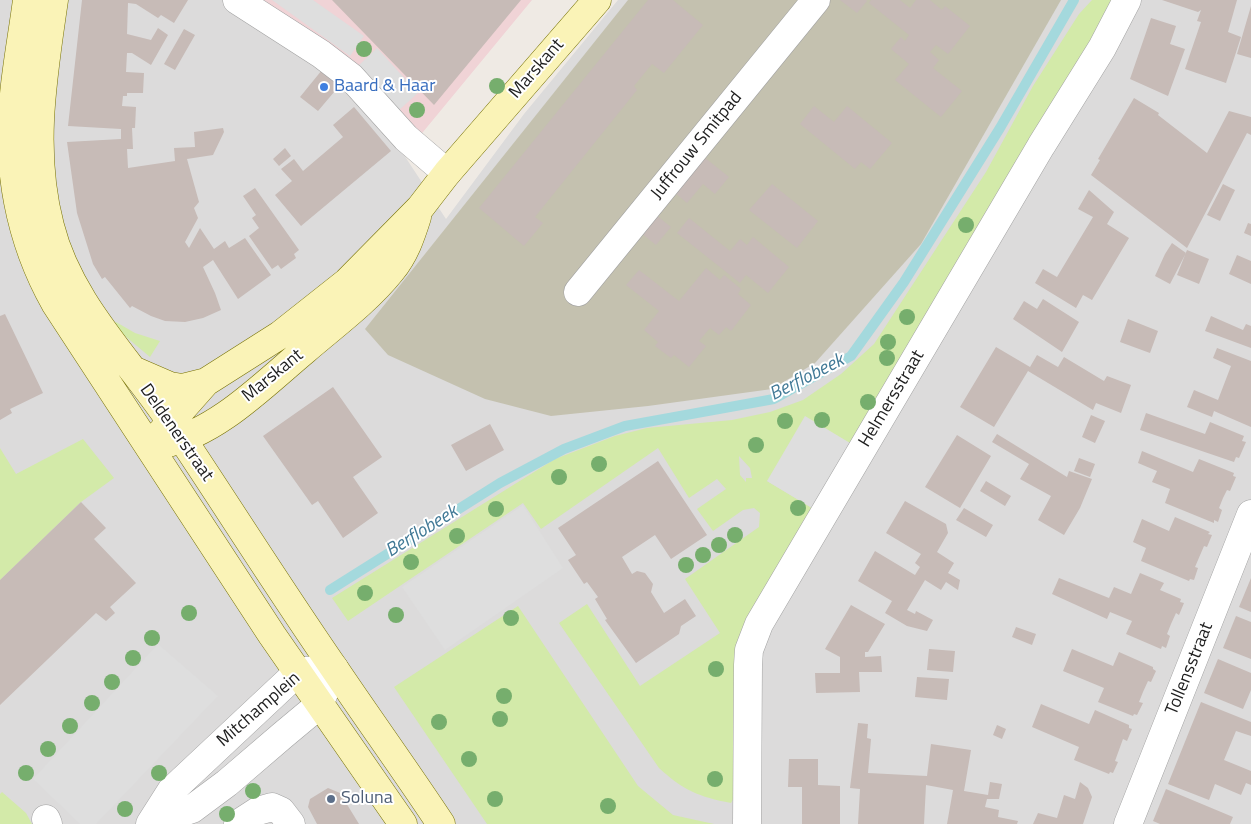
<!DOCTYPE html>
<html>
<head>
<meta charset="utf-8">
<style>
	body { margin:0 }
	canvas { display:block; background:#efeae4 }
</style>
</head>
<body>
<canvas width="1251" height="824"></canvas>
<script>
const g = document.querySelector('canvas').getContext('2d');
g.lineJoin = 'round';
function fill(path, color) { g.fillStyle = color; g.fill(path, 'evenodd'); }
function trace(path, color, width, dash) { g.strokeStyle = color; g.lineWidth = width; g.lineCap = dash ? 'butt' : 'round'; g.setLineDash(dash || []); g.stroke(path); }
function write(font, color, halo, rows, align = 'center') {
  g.font = font + ' "Titillium Web",sans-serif'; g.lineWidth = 4; g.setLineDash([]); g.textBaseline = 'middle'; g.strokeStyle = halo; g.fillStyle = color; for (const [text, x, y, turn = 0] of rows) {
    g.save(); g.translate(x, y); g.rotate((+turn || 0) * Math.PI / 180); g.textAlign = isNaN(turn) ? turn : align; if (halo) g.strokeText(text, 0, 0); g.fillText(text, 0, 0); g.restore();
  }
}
fill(new Path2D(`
	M0 0H226L342 84 404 155 446 219 524 114 618 0H1251V824H0Z`), '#dcdbdb');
fill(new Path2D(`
	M226 0H532L404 155 342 84Z`), '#f0d3d6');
fill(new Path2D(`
	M628 0H1061L921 244 815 363 772 389 648 406 551 416 485 399 388 355 365 329Z`), '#c4c1af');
fill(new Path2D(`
	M1092 0H1112L1095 36 850 443 767 481 812 508 749 617 736 794 731 803C699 797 683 790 659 768L559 623 587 604 640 686 720 633 685 579 759 527 760 513 754 508 743 510 713 531 697 509 726 489 717 479 689 498 658 448 541 529 523 503 348 621 332 598 555 459 615 436 647 428 732 420 770 412 803 400 841 374 874 344 986 172 1033 86 1079 14ZM739 456 750 468 752 478H746V482L740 475Z
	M116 322 135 333 160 341 150 357 125 336 114 324Z
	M83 439 114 478 81 502 0 580V448L16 474Z
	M518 606 638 786 673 815 714 824H487L394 687Z
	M2 792 26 813 32 824H0V794Z`), '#d3eaa9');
fill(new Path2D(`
	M272 0H313L364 36 350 56Z
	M377 48 418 93 398 111 358 66Z
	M805 416 850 443 812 508 767 481Z
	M523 505 563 568 445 650 402 587Z
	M158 644 218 696 96 824H80L33 779Z`), '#dedede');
trace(new Path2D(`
	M330 590 500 483 564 449 625 426 774 399 851 356 904 282 1000 128 1074 0`), '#a4d9dd', 10);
fill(new Path2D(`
	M82 0H188L174 23 161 15 158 18 136 4 128 3 127 34 151 40 158 28 168 35 151 65 132 53H127L126 72 144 73 143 93H127V96H123L122 106 136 107 135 128H132L133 149H127L128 168 175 161 174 148 195 147 194 132 223 128 224 132 213 155 187 159 199 202 194 208 198 218 185 242 189 248 200 228 214 249 225 241 229 248 245 238 271 275 238 299 213 260 203 267 215 293 221 310 203 318 185 322 165 321 151 316 132 306 130 308 105 277 102 279 93 264 77 213 67 142 121 139V129L68 126Z
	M332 0H521L434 105Z
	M648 0H673L703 25 664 73 652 64 634 86 637 90 535 217 543 223 524 246 479 208Z
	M840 0H866L867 1 857 13Z
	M871 0H900L910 8 916 0H930L942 10 945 6 970 26 948 54 936 45 930 52 939 60 933 68 962 91 941 117 895 80 909 64 891 49 901 37 905 41 909 35 869 3Z
	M1162 0H1237L1228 32 1241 37 1226 83 1185 69 1201 22 1197 21 1201 10 1198 12Z
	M1251 6V58L1237 54Z
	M1151 18 1176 26 1170 44 1185 49 1168 96 1130 79Z
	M184 29 195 35 175 70 164 64Z
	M322 70 340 85 318 111 300 97Z
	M1134 98 1159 113 1158 115 1207 153 1229 111 1251 117V135L1247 133 1187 248 1091 175 1100 160 1098 159Z
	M814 106 834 122 847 106 892 143 870 169 861 162 855 169 800 124Z
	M354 107 391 151 301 226 275 195 292 181 281 169 294 159 303 171 343 137 333 125Z
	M285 148 291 156 279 166 273 159Z
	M704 157 729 177 715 194 703 184 687 203 674 192Z
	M772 184 818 221 797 248 749 210Z
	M1223 184 1235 190 1220 221 1207 215Z
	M255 188 299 250 294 254 296 258 281 269 278 265 272 269 249 236 259 228 252 218 256 215 243 196Z
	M1089 190 1114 212 1107 224 1129 238 1092 300 1083 295 1076 308 1035 283 1043 269 1057 277 1093 217 1078 209Z
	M656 215 671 227 656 245 641 233Z
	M689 218 730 251 740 239 747 245 753 237 789 267 768 293 746 275 740 283 677 233Z
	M1248 223 1251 224V236L1244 233Z
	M1172 243 1186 253 1170 284 1155 276 1165 254Z
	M1187 250 1209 259 1199 284 1177 275Z
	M1237 255 1251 261V284L1229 274Z
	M706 268 720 280 724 275 741 289 738 294 751 305 731 331 726 327 719 335 710 328 699 341 706 346 689 367 674 355 671 358 655 346 658 342 644 330 659 311 626 285 639 270 679 301Z
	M1043 299 1079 322 1062 352 1013 319 1024 301 1037 309Z
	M5 314 43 393 10 409 12 413 0 420V316Z
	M1211 316 1243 330 1246 324 1251 326V348L1205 331Z
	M1128 319 1158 331 1150 353 1120 342Z
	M996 347 1030 367 1037 355 1058 367 1064 357 1104 381 1107 376 1131 385 1121 413 1096 403 1093 410 1028 371 994 427 960 407Z
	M1217 348 1251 361V427L1214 411 1212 417 1187 407 1194 390 1218 400 1231 366 1213 358Z
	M333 387 382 457 353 477 378 513 343 538 318 501 312 505 263 436Z
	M1146 413 1205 434 1210 422 1244 436 1242 441 1246 442 1239 458 1236 457 1234 462 1140 430Z
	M1091 415 1105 421 1095 443 1082 437Z
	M490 424 504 450 466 471 451 445Z
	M997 434 1067 477 1069 471 1092 479 1080 508 1064 535 1038 520 1051 496 1020 479 1029 464 992 442Z
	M957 435 991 456 960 508 925 487Z
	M1142 451 1193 472 1199 459 1234 473 1233 476 1236 477 1230 491 1227 490 1223 498 1219 508 1222 510 1218 522 1214 520V523L1165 503 1170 489 1152 482 1157 471 1138 463Z
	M1079 458 1095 464 1090 477 1074 471Z
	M658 461 707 535 671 559 655 535 622 557 632 574 637 571 645 573 653 584 651 592 664 613 685 599 696 616 681 626 679 634 636 663 605 620 607 619 595 599 598 597 587 582 584 584 568 560 576 555 558 528Z
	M986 481 1011 496 1005 506 980 491Z
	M905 501 946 524 948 533 937 552 954 563 948 573 960 580 958 590 946 582 941 590 925 580 907 610 915 614 916 611 933 620 927 631 907 626 885 613 892 601 858 581 875 551 915 575 920 567 915 563 921 554 886 533Z
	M81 502 106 528 94 539 136 583 110 607 115 613 106 621 96 613 0 705V580Z
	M964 508 993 525 986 537 956 520Z
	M1175 517 1210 532 1208 534 1212 535 1207 547 1204 546 1195 567 1198 568 1194 580 1190 579 1189 581 1141 561 1146 548 1133 542 1142 519 1169 531Z
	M1140 573 1164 583 1160 590 1181 599 1180 602 1184 603 1179 615 1176 613 1171 624 1167 634 1170 636 1166 648 1162 646 1161 649 1126 634 1132 621 1110 612 1107 619 1052 594 1059 578 1109 598 1114 587 1131 594Z
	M1251 578V612L1239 607Z
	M851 605 885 624 868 652H865V657L881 656 882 672H859L860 692 816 693 815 673H840V657L825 649Z
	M1236 616 1251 622V659L1223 648Z
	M1016 627 1036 634 1032 645 1012 637Z
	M929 649 955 651 953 672 927 670Z
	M1072 649 1113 666 1119 652 1153 667V669L1156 671 1151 682 1148 681 1143 692 1139 702 1143 703 1137 715 1134 714 1133 716 1098 702 1104 688 1063 671Z
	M1218 659 1251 673V690L1243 709 1204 693Z
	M917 677 949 679 947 700 915 697Z
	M1201 702 1251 722V736L1236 731 1224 760 1251 771V785L1246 783 1241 795 1215 784 1209 800 1168 784Z
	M1041 704 1089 724 1095 710 1129 725V728L1132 729 1127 741 1123 739 1115 761 1118 762 1113 773 1110 772 1109 774 1074 760 1079 747 1032 727Z
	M858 723 868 724 867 738 871 739 868 773 927 776 931 744 971 750 964 791 988 795 990 782 1002 784 999 799H987L985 807 999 810 998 817 1018 821 1017 824H947L953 790 926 785 924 824H858L860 789 850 788Z
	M997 725 1006 729 1002 739 993 735Z
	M789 759H818V785L840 786V824H802V787H788Z
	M1080 782 1088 788 1092 797 1083 824H1033L1038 813 1057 818 1064 795 1075 799Z
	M328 788 340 793 359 824H317L308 807 310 799Z
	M1166 789 1233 817 1230 824H1160L1153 821Z`), '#c7bbb7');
const minor = new Path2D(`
	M237 0 321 54 351 77 406 138 447 173
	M578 292 816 0
	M46 819 48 824
	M150 824 171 791 298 672 334 668 319 705 283 735 227 783 192 809 151 823
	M238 824 258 811 272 807 281 811 291 824
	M747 824 748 665 749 650 759 624 1041 146 1102 48 1127 0
	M1128 824 1251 514`);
const secondary = new Path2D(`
	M27 0C23 31 17 63 14 94 6 167 19 239 55 303L272 635 403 824
	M54 0C43 76 30 150 50 226 69 302 128 358 171 422 226 504 278 587 334 668 369 720 406 771 441 824
	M133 370 170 386 182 388 206 382
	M159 435 206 382 280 335 347 282 420 208 447 173 597 0
	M164 444C218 432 263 385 305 350 334 325 367 301 391 271 405 254 411 236 417 217`);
trace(minor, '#a2a2a2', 29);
trace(secondary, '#767104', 29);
trace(minor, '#fff', 28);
trace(secondary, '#faf3b7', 28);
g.fillStyle = '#76ae6d';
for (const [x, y] of [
	[364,49],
	[497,86],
	[417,110],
	[966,225],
	[907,317],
	[888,342],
	[887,358],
	[868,402],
	[822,420],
	[785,421],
	[756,445],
	[599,464],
	[559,477],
	[798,508],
	[496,509],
	[735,535],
	[457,536],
	[719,545],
	[703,555],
	[411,562],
	[686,565],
	[365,593],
	[189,613],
	[396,615],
	[511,618],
	[152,638],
	[133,658],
	[716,669],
	[112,682],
	[504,696],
	[92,703],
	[500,719],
	[439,722],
	[70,726],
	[48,749],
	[469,759],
	[26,773],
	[159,773],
	[715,779],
	[253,791],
	[495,799],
	[608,806],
	[125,809],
	[227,814]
]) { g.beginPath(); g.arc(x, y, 8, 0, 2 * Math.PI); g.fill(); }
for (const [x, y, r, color] of [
	[324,87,5,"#3f7fe0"],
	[331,799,5,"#5c6f8a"]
]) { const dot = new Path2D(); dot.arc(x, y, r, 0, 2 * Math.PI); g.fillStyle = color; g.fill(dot); trace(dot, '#fff', 2); }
write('18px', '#1e1e1e', '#fff', [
	["Marskant",537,69,-49],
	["Juffrouw Smitpad",697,146,-51],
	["Marskant",273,376,-39],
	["Helmersstraat",892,399,-59],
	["Deldenerstraat",176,433,55],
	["Tollensstraat",1190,669,-68],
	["Mitchamplein",259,710,-41]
]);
write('18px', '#366cbe', '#fff', [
	["Baard & Haar",334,87]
], 'left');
write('18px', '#4e5e75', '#fff', [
	["Soluna",341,799]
], 'left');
write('italic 19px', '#417996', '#fff', [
	["Berflobeek",807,378,-27],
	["Berflobeek",422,532,-32]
]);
</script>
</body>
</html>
